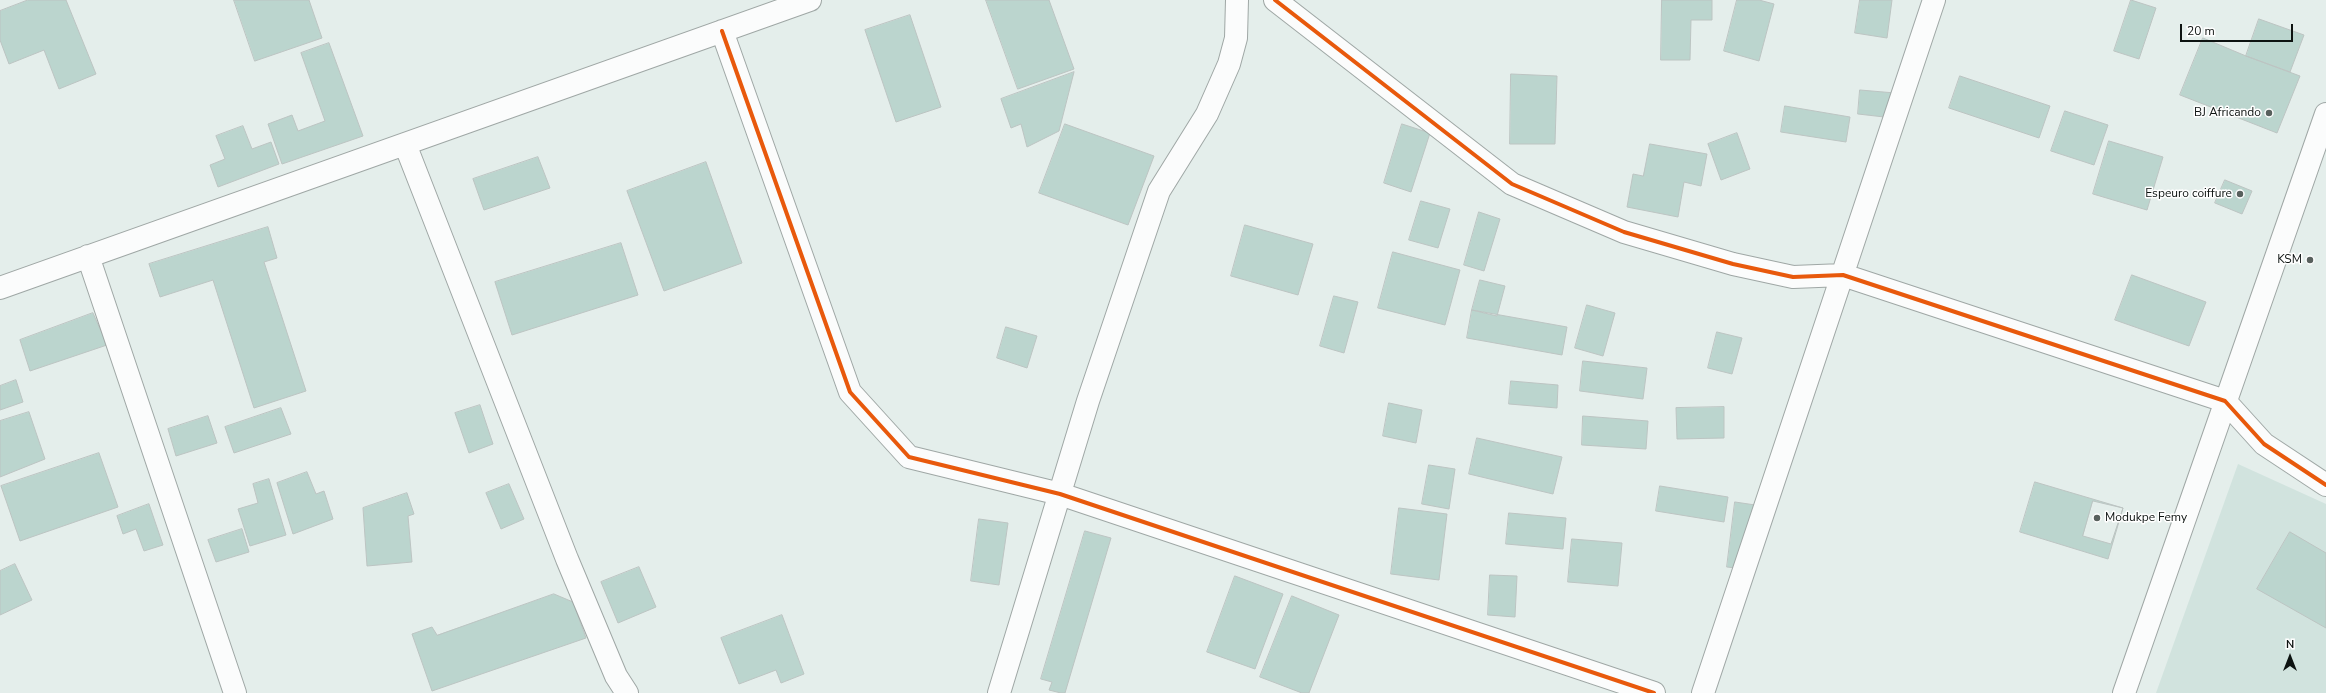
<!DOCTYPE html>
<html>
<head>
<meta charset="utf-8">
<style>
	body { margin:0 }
	#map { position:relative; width:2326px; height:693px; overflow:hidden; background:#e4eeeb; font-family:"Nunito Sans",sans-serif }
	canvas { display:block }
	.north { position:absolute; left:2270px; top:637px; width:40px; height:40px; -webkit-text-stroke:3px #fff; paint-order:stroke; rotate:0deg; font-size:11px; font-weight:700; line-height:16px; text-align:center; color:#0d1311 }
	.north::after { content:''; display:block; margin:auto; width:14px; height:18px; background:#0d1311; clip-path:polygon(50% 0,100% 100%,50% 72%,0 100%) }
	.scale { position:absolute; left:2180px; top:24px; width:113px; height:18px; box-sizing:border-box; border:2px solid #0d1311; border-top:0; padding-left:5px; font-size:12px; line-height:14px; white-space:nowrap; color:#0d1311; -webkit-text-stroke:3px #fff; paint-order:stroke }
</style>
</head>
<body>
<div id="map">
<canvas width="2326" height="693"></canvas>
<div class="north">N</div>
<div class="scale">20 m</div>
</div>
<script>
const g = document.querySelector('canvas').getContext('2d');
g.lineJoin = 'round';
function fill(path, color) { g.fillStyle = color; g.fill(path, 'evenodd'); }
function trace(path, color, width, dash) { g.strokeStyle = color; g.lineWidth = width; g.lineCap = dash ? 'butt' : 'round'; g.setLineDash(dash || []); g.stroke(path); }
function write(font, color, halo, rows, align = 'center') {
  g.font = font + ' "Nunito Sans",sans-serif'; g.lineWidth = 3; g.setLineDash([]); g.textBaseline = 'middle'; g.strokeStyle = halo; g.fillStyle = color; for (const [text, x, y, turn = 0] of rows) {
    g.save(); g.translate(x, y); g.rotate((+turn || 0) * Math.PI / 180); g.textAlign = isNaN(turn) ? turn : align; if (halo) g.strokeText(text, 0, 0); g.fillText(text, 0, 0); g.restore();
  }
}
fill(new Path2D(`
	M2238 464 2326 504V693H2156Z`), '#d1e3de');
const building = new Path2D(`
	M28 0H66L96 74 59 89 44 50 9 64 0 40V11Z
	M234 0H309L322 38 255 61Z
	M986 0H1049L1074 69 1018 89Z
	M1662 0H1712V20H1691L1690 60H1661Z
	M1737 0H1759L1774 4 1759 61 1724 51Z
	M1860 0H1892L1887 38 1855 33Z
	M2131 0 2156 8 2139 59 2114 51Z
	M910 15 941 107 896 122 865 30Z
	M2259 19 2304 35 2290 72 2246 56Z
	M2203 38 2246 56 2300 76 2277 133 2180 95Z
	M329 43 363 136 282 164 268 124 292 115 298 131 325 121 301 53Z
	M1074 72 1059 131 1027 147 1021 124 1011 128 1001 99Z
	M1511 74 1557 76 1555 144H1510Z
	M1960 76 2050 106 2039 138 1949 108Z
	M1860 90 1895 93 1893 118 1858 114Z
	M1785 106 1850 117 1846 142 1781 132Z
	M2065 111 2108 125 2094 165 2051 151Z
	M1065 124 1154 156 1128 225 1039 193Z
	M1402 124 1430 133 1411 192 1384 183Z
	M243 126 252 149 271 142 279 164 218 187 210 165 225 159 216 136Z
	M1737 133 1750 169 1721 180 1708 144Z
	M2109 141 2163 157 2147 210 2093 194Z
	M1650 144 1707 154 1701 186 1684 182 1678 217 1627 207 1633 174 1643 176Z
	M538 157 550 188 484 210 473 179Z
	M706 162 742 263 664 291 627 191Z
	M2225 180 2252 191 2242 214 2215 203Z
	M1421 201 1450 209 1438 248 1409 240Z
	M1479 212 1500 219 1484 271 1464 265Z
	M1245 225 1313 244 1298 295 1231 276Z
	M268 227 277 258 264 262 306 391 254 408 213 280 160 297 149 264Z
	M621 243 638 295 512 335 495 282Z
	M1393 252 1460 270 1445 325 1378 308Z
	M2132 275 2206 302 2189 346 2115 320Z
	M1480 280 1505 286 1497 316 1472 310Z
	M1334 296 1358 302 1344 353 1320 346Z
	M1587 305 1615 313 1603 356 1575 348Z
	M1472 310 1567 327 1562 355 1467 338Z
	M93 313 107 345 30 371 20 340Z
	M1006 327 1037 336 1027 368 997 358Z
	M1717 332 1742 338 1732 374 1708 368Z
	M1583 361 1647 368 1643 399 1580 391Z
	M16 380 23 402 0 410V386Z
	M1511 381 1558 385 1557 408 1509 404Z
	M1389 403 1422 410 1416 443 1383 436Z
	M480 405 493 444 469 453 455 413Z
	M1724 407V438L1677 439 1676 408Z
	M281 408 291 434 234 453 225 427Z
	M29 412 45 459 0 477V421Z
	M208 416 217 443 176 456 168 429Z
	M1583 416 1648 421 1646 449 1582 445Z
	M1477 438 1562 457 1553 494 1469 474Z
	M99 453 118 507 20 541 1 486Z
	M1429 465 1455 469 1449 509 1422 504Z
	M307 472 316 494 324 491 333 519 293 534 277 483Z
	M269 479 286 535 250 546 238 509 258 503 253 484Z
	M2035 482 2123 508 2108 559 2020 532Z
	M509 484 524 519 501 529 486 493Z
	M1660 486 1728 497 1724 522 1656 511Z
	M407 493 414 514 408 516 412 562 367 566 363 508Z
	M2093 501 2123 508 2111 544 2083 536Z
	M1735 502 1762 506 1753 570 1727 567Z
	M149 504 163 545 144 551 136 529 123 534 117 516Z
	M1399 508 1447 514 1439 580 1391 574Z
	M1509 513 1566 518 1563 549 1506 544Z
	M979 519 1008 523 999 585 971 581Z
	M242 529 249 552 216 562 208 540Z
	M1085 531 1111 538 1065 693H1061L1049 690 1052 682 1041 679Z
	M2290 532 2326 553V628L2257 589Z
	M1572 539 1622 543 1618 586 1568 582Z
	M15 564 32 600 0 615V571Z
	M639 567 656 607 618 623 601 582Z
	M1490 575 1517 576 1515 617 1488 615Z
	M1235 576 1283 594 1255 669 1207 652Z
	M554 594 573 602 586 638 432 691 412 634 432 627 437 635Z
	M1292 596 1339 615 1309 693H1302L1260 677Z
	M782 615 804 674 781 683 776 670 739 684 721 638Z`);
fill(building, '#bbd5ce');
trace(building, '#bcc4c2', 1);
const minor = new Path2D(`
	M1275 0 1512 184 1624 232 1733 264 1793 277 1843 275 2225 401 2264 444 2326 485
	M722 31 850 392 909 457 1060 494 1654 693
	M405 144 567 559 616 676 627 693
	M88 256 235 693
	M0 288 810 0
	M999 693 1088 401 1159 191 1207 114 1229 64 1236 38 1237 0
	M1703 693 1934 0
	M2124 693 2326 114`);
trace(minor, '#9fa7a5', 24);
trace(minor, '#fbfcfc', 22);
trace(new Path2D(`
	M1275 0 1512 184 1624 232 1733 264 1793 277 1843 275 2225 401 2264 444 2326 485
	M722 31 850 392 909 457 1060 494 1654 693`), '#e8590c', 4);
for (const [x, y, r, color] of [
	[2269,113,4,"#58605d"],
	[2240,194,4,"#58605d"],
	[2310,260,4,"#58605d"],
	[2097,518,4,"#58605d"]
]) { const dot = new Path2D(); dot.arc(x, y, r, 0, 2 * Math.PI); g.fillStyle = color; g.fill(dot); trace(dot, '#fff', 1.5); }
write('12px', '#0d1311', '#fff', [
	["BJ Africando",2261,113],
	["Espeuro coiffure",2232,194],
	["KSM",2302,260],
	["Modukpe Femy",2105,518,"left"]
], 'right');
</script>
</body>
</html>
